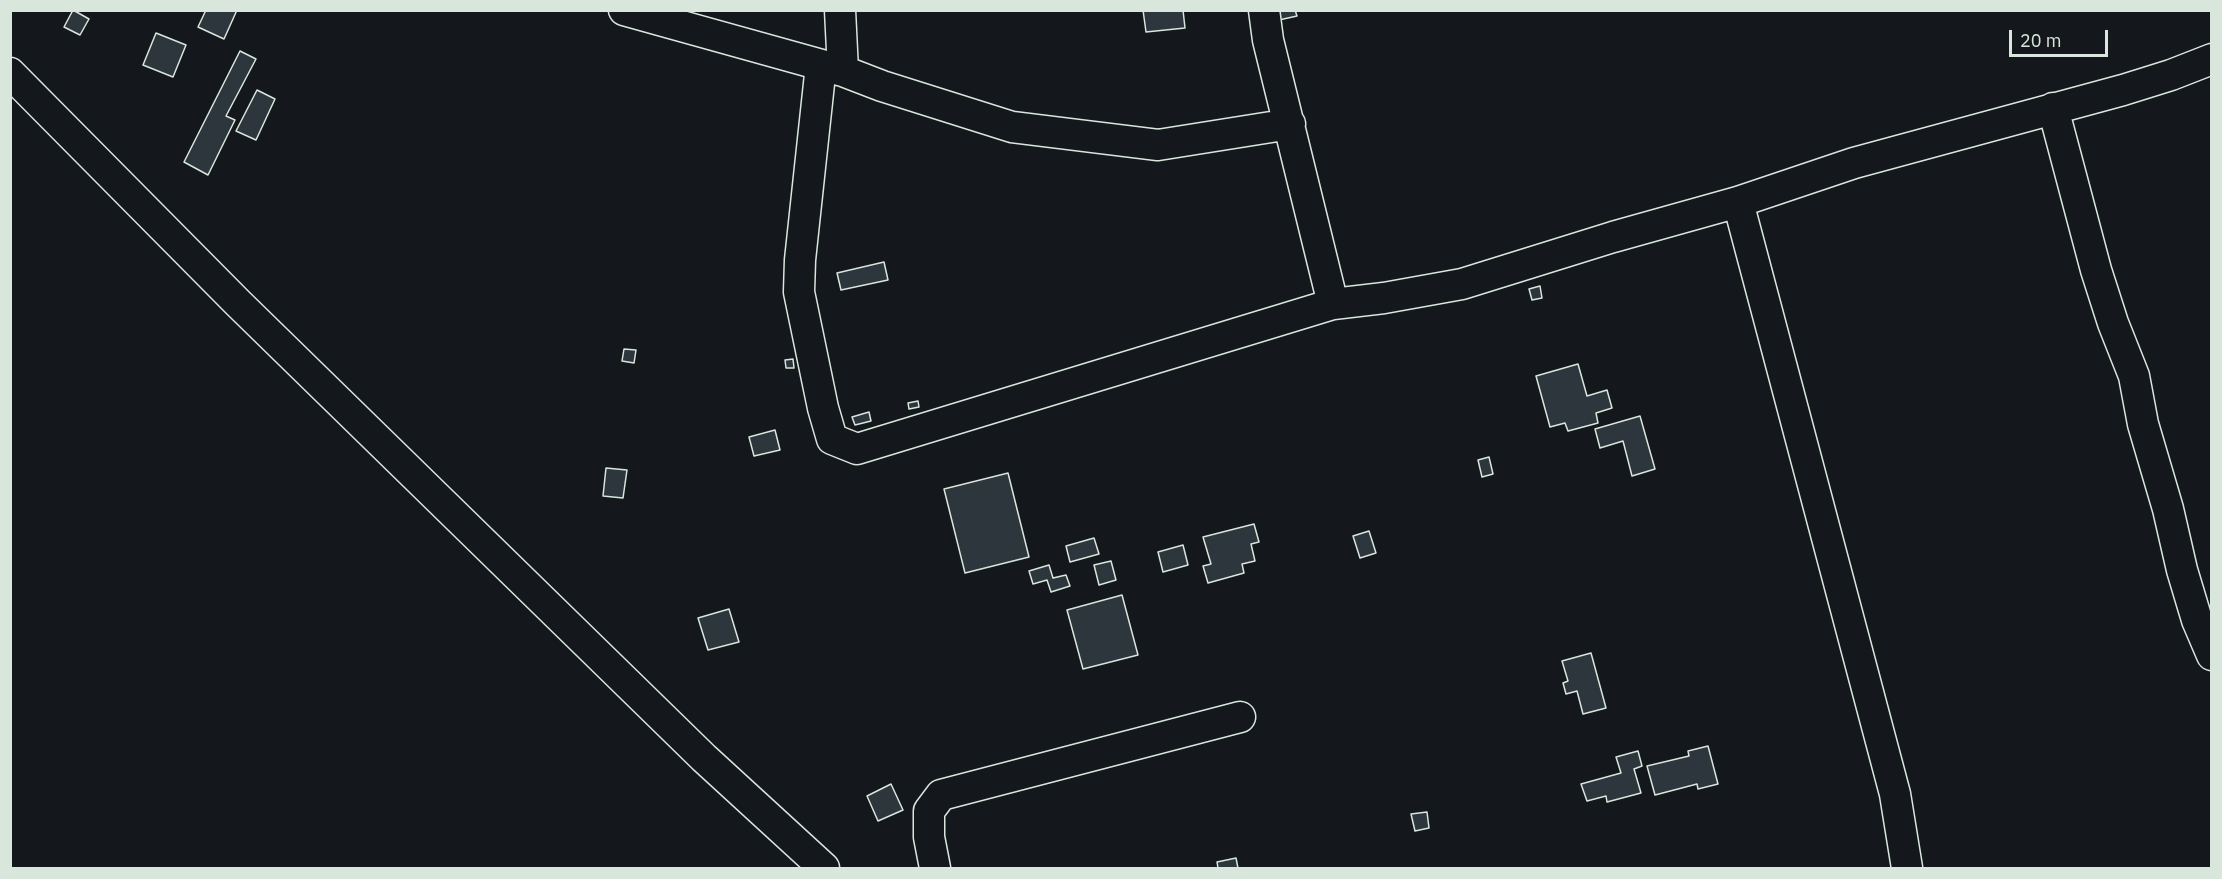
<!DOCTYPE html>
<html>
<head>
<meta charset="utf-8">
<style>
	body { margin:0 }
	#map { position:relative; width:2222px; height:879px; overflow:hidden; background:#14181c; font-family:"IBM Plex Sans",sans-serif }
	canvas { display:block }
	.frame { position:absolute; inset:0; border:12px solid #d8e6dc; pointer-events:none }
	.scale { position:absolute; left:2009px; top:30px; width:99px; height:27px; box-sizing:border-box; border:3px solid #d8e6dc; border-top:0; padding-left:8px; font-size:18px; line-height:21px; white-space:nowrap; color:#d8e6dc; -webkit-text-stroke:4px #14181c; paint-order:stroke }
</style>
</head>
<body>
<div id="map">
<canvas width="2222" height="879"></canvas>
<div class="frame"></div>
<div class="scale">20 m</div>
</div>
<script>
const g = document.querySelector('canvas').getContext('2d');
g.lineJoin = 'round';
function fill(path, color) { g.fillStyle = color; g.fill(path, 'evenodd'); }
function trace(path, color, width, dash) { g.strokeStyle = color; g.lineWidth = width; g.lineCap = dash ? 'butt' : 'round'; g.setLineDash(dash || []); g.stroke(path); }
const building = new Path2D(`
	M73 10 89 19 80 35 64 27Z
	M206 10H237L224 39 198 27Z
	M1143 10H1183L1185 28 1146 32Z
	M1277 10H1295L1297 16 1279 20Z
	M156 33 186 45 173 77 143 65Z
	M240 51 256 59 226 116 235 120 208 175 184 162Z
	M257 90 275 99 256 140 236 131Z
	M884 262 888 280 841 290 837 273Z
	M1540 286 1542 298 1532 300 1529 289Z
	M624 349 636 350 634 363 622 361Z
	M793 359 794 368H786L785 360Z
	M1578 364 1587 396 1607 390 1612 408 1596 413 1598 423 1568 431 1565 423 1550 427 1536 376Z
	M918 401 919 407 909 409 908 403Z
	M869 412 871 421 855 425 852 417Z
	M1640 416 1655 469 1632 476 1623 441 1600 448 1595 429Z
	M775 430 780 450 754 456 749 437Z
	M1489 457 1493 474 1482 477 1478 460Z
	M606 468 627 470 623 498 603 496Z
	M1008 473 1029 557 965 573 944 489Z
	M1254 524 1259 542 1251 544 1255 561 1242 564 1244 573 1208 583 1203 566 1211 564 1203 537Z
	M1369 531 1376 553 1360 558 1353 536Z
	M1094 538 1099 554 1070 562 1066 546Z
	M1183 545 1188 565 1163 572 1158 552Z
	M1111 561 1116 580 1099 585 1094 565Z
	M1049 565 1053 578 1066 575 1070 586 1051 592 1047 580 1033 584 1029 571Z
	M1122 595 1138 655 1083 669 1067 610Z
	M729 609 739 642 708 650 698 618Z
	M1591 653 1606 708 1583 714 1577 691 1566 694 1563 683 1568 681 1562 661Z
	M1708 746 1718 784 1698 789 1697 784 1655 795 1647 766 1689 756 1688 751Z
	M1638 751 1642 766 1634 769 1641 793 1607 802 1606 796 1587 801 1581 784 1621 773 1616 757Z
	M891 784 903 810 878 821 867 796Z
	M1427 812 1429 828 1415 831 1411 814Z
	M1236 858 1238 868H1218L1217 862Z`);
fill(building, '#2c363c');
trace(building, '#d8e6dc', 1.5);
const minor = new Path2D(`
	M624 10 843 71 882 86 1012 127 1158 145 1290 124
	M840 10 843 71
	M1264 10 1268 40 1333 304
	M821 65 800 260 799 292 823 408 832 439 857 449 1333 304 1384 298 1462 284 1613 237 1738 202 1854 163 2123 90 2171 75 2212 59
	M10 73 238 303 704 758 824 868
	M2053 108 2096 270 2113 323 2134 376 2143 424 2168 509 2182 570 2197 620 2212 655
	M1738 202 1895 794 1907 868
	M935 868 929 837V811L941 795 1240 717`);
trace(minor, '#d8e6dc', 33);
trace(minor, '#14181c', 30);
</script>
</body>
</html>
